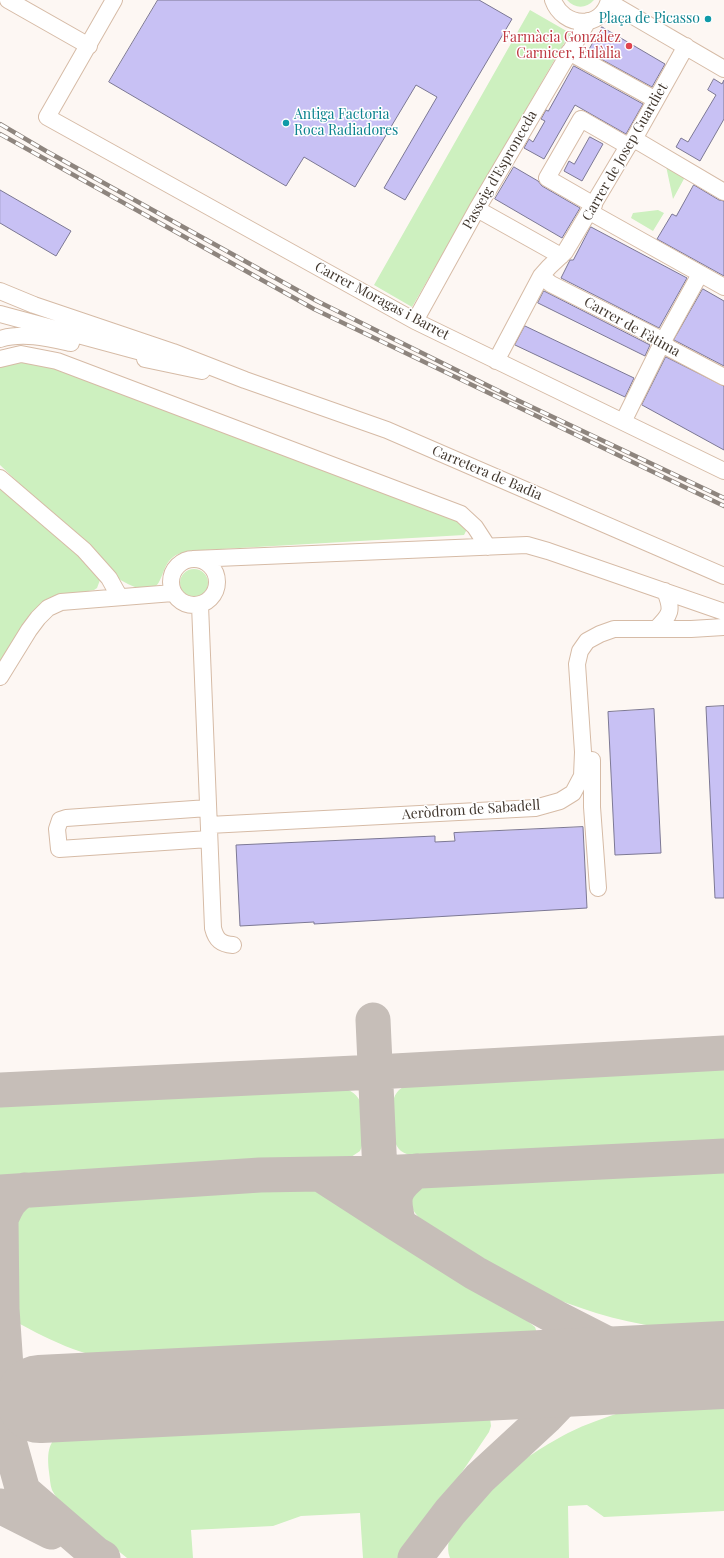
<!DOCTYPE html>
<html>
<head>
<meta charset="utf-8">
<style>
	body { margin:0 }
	canvas { display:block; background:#fdf7f3 }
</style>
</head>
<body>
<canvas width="724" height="1558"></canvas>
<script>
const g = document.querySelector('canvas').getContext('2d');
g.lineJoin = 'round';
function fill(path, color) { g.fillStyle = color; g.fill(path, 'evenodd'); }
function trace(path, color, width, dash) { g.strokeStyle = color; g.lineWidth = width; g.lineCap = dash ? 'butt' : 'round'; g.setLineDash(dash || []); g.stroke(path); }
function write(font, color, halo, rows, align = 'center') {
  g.font = font + ' "Playfair Display",serif'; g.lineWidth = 3; g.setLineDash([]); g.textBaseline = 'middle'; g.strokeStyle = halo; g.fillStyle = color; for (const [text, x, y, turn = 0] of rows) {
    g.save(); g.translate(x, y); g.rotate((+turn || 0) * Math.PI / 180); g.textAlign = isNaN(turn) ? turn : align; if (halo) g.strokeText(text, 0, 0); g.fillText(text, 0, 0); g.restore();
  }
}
fill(new Path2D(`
	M567 0H594C586 9 575 9 567 0Z
	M530 10 570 33 412 307 374 285Z
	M666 166 685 177 673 199Z
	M658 210 664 213 653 231 631 218 633 213Z
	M37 360 459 522 467 529 464 535 187 551C182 553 176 554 172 558 165 564 164 572 160 580 152 598 131 586 119 579L0 465V362Z
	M0 485 80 552 98 576 100 580 97 588 94 590 60 596 0 664Z
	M180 583a14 14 0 1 1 28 0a14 14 0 1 1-28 0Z
	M724 1063V1144L434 1158C424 1157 409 1157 401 1151 389 1141 387 1101 399 1090 413 1079 436 1079 452 1077Z
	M315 1085C345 1087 364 1087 364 1123 364 1132 364 1143 360 1151L351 1157 315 1165 0 1181V1101Z
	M724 1166V1335C681 1331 638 1326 596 1313 575 1306 554 1299 534 1290 505 1277 426 1235 412 1208 409 1203 411 1196 415 1192 425 1183 444 1182 456 1180Z
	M296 1188 315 1189 332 1196 516 1312 535 1327 536 1330C534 1339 528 1345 518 1346L145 1364C95 1360 64 1348 20 1324 18 1306 11 1223 22 1212 30 1204 48 1203 59 1200Z
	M724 1398V1511L604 1517 587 1505 568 1506 569 1558H450C434 1513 535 1450 568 1433 586 1424 606 1417 625 1411 643 1406 661 1406 679 1404 694 1402 709 1399 724 1398Z
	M474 1410 484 1413 490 1418 491 1426 489 1432 404 1558H363L360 1513 301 1516 273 1526 191 1530 193 1558H127L63 1506C59 1501 55 1496 52 1490 50 1485 50 1478 49 1472 47 1453 47 1438 68 1431Z`), '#cdf0bf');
trace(new Path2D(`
	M0 1090 376 1072 724 1053
	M416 1171C392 1190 392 1197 399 1225L475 1273 557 1318 655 1368
	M320 1174 399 1225 384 1197 380 1173 373 1020
	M24 1190C10 1198 7 1205 1 1219L2 1309 6 1367 13 1384 26 1396 40 1399
	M0 1192 260 1175 380 1173 724 1156
	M40 1399 19 1411 11 1424 9 1441 23 1491 96 1554 103 1558
	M0 1506 51 1532
	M415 1558 450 1512 480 1478 546 1417 567 1395 581 1373`), '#c6beb8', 35);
trace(new Path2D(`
	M40 1399 724 1365`), '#c6beb8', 88);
const building = new Path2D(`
	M158 0H479L512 19 405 200 384 188 437 97 416 85 355 187 304 157 286 186 109 82Z
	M602 27 665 64 652 87 588 52Z
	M574 66 643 104 626 134 575 105 544 159 524 148 529 139 533 142 545 121 541 119 546 110 548 111Z
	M714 79 722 84 724 80V119L700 161 676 147 681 138 688 142 716 95 708 90Z
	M590 137 603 144 582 181 564 171 569 161 574 164Z
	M514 167 538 181 542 186 580 208 562 238 495 199Z
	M694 185 719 200 724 201V276L657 239 672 214 676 216Z
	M0 190 71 231 56 256 0 223Z
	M591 227 687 278 659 328 561 278 570 260H573Z
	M703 289 724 301V366L674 340Z
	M544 291 650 345 645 356 538 303Z
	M525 326 634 378 625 397 515 345Z
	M666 357 724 386V450L642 405Z
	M724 706V898H715L706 707Z
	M654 709 661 853 615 855 608 712Z
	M583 827 587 908 314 924V922L240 926 236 845 435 836V842L455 841 454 833Z`);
fill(building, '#c8c1f4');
trace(building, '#7c7894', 1);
const minor = new Path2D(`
	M8 0 89 46
	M114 0 47 117 415 321 724 471
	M553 0C563 28 602 30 609 0
	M609 2 724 69
	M569 52 656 100
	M634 139 724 192
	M594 205 547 178 581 119 628 146
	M477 209 561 256
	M590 212 724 287
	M541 276 551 284 658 338 669 348 724 377
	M0 291 34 305 173 352 245 380 387 430 724 576
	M0 314 156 356
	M415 321 477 209 588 21
	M0 339C23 332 48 338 71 343
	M0 359 21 354 57 361 461 514 475 527 488 547
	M145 359 202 371
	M496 361 541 276 549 267 565 252 628 146 634 139 686 46
	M623 422 662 343 700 274
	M0 478 84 550 109 578 119 596
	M171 582a23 23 0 1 1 46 0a23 23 0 1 1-46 0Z
	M193 559 527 545 548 551 724 612
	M200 605 213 928C216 940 221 944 233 945
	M656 629C671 614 673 611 665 591
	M0 677 29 630 38 618 48 608 61 602 173 593
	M592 760V807L598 888
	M208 808 66 818 60 820 57 829 59 849 209 839
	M209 825 535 808 560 801 573 793 582 776 583 752 577 664 580 651 587 641 600 634 614 629H691L724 627`);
trace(minor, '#d6bba6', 18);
trace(minor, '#fff', 16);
const rail = new Path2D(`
	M0 124 46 151 317 301 517 400 724 498
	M0 134 314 309 724 506`);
trace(rail, '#8e857e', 4.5);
trace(rail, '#fff', 3, [9]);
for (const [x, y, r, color] of [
	[708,19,4,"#0f9aa8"],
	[629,46,4,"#e0444e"],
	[286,123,4,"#0f9aa8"]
]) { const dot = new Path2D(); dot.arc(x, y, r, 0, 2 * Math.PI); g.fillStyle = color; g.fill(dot); trace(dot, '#fff', 1.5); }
write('14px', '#0d838f', '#fff', [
	["Plaça de Picasso",700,19],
	["Antiga Factoria",294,115,"left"],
	["Roca Radiadores",294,131,"left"]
], 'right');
write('14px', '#be3a42', '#fff', [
	["Farmàcia González",621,38],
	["Carnicer, Eulàlia",621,54]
], 'right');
write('14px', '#41372e', '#fff', [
	["Carrer de Josep Guardiet",625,152,-60],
	["Passeig d'Espronceda",500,170,-60],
	["Carrer Moragas i Barret",382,301,28],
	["Carrer de Fàtima",632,327,29],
	["Carretera de Badia",487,473,23],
	["Aeròdrom de Sabadell",471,810,-4]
]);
</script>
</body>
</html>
